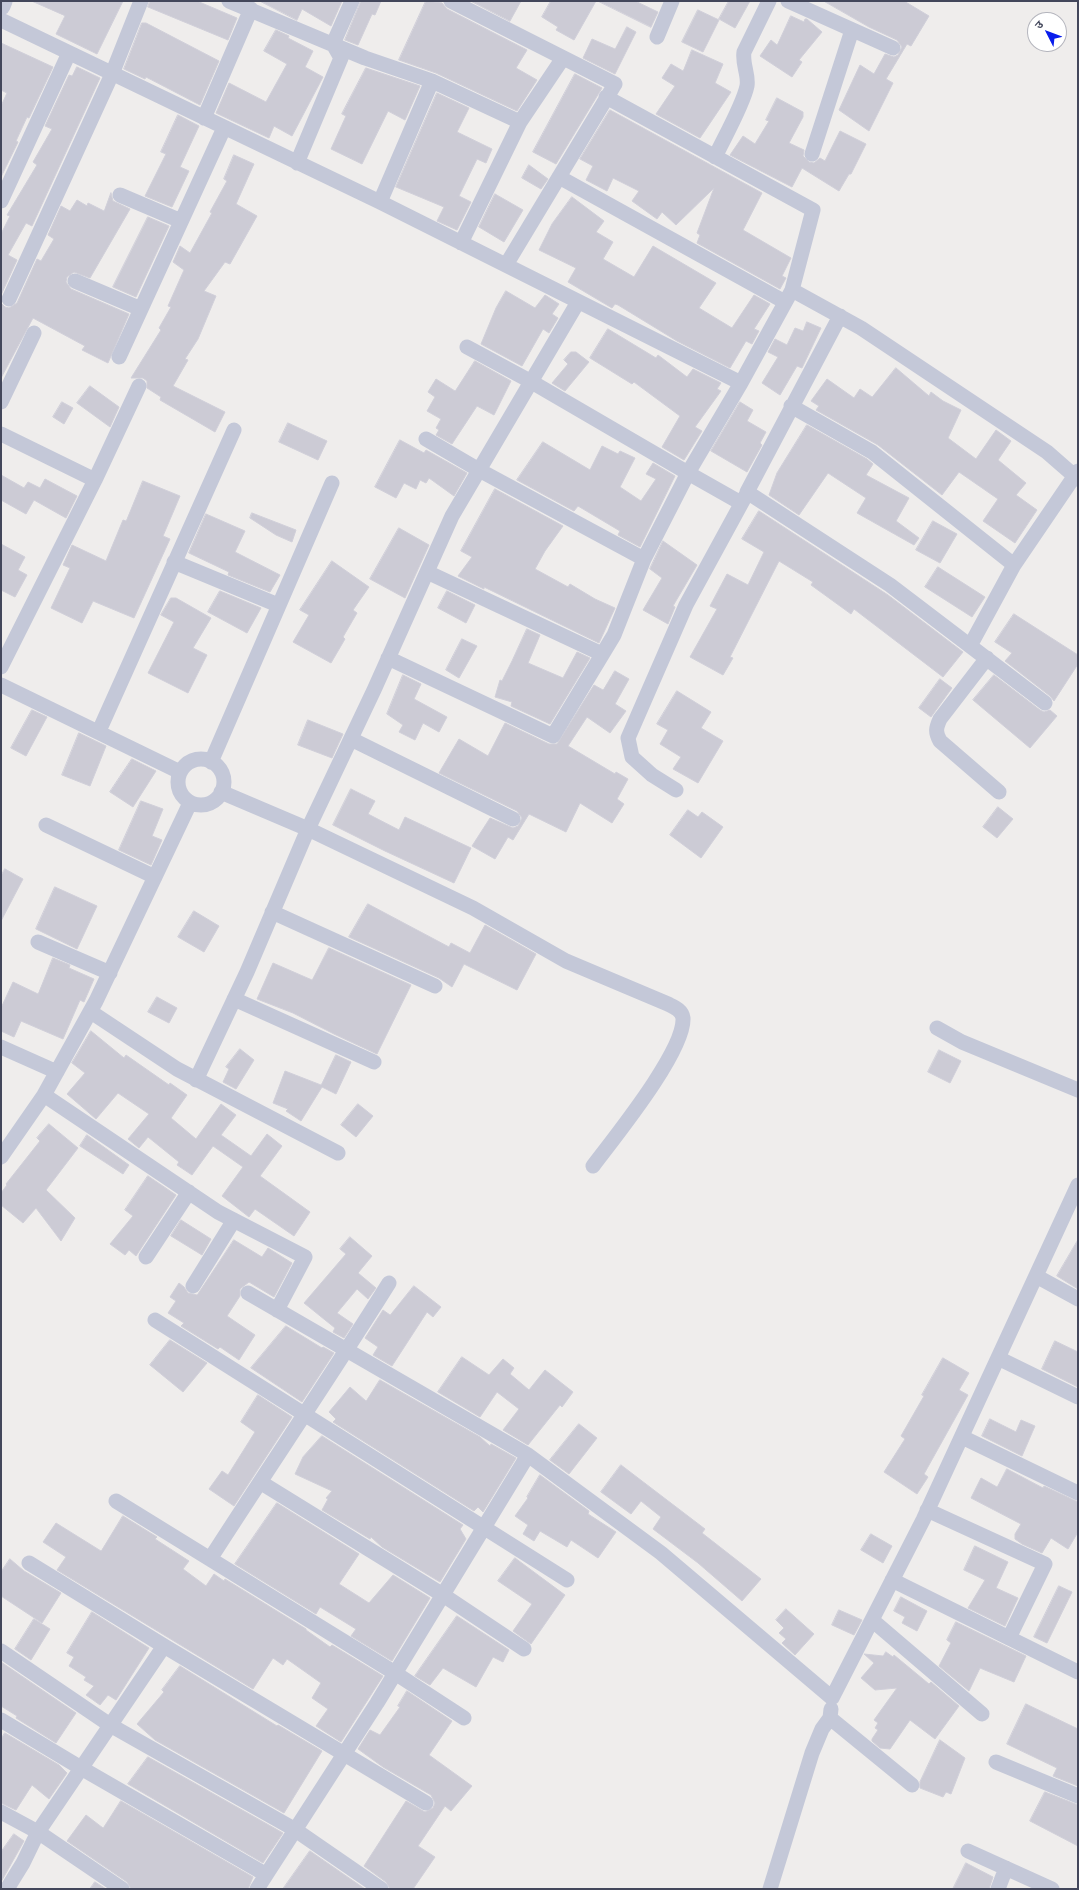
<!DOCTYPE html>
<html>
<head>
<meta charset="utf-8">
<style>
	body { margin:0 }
	#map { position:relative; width:1079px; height:1890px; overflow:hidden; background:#efedec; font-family:Ubuntu,"Noto Sans Devanagari",sans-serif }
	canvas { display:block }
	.frame { position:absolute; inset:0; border:2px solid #43475b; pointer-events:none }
	.north { position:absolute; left:1027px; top:12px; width:40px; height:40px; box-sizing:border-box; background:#fff; border:1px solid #b4b5bd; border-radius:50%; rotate:312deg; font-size:11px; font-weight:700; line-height:16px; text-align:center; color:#43475b }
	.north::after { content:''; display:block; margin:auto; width:14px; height:18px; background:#091dec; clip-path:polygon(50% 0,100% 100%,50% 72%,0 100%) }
</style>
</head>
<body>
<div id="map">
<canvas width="1079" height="1890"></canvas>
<div class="frame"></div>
<div class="north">उ</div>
</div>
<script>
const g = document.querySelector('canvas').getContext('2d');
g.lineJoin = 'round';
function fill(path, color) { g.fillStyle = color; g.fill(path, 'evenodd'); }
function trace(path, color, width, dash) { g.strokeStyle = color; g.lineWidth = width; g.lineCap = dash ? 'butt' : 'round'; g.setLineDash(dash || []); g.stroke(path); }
const building = new Path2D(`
	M32 1H123L97 54 56 34 65 16Z
	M150 1H197L237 18 228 40 148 7Z
	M260 1H342L331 26 302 9 297 20Z
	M361 1H381L375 15 372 14 358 45 345 40Z
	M426 1 442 3 447 9 527 50 516 68 537 80 517 111 436 73 399 60Z
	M471 1H521L510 21Z
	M551 1H596L574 40 556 30 558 27 542 17Z
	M598 1H635L658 12 651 27Z
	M729 1H750L735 28 719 19Z
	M824 1H904L929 16 911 46 907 44 886 79 893 83 869 131 839 110 860 65 874 74 885 54 894 57 898 55 902 47 897 40 869 27Z
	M698 10 719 20 703 52 682 42Z
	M791 16 804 22 805 19H807L822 32 799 60 802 62 792 77 760 56 771 40 777 45Z
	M142 23H146L219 61 200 105 146 77 145 79 124 69Z
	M627 27 636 32 615 74 583 58 592 39 615 49Z
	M276 30 289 36 288 38 313 51 305 67 323 77 292 136 274 126 269 138 216 113 229 83 266 102 287 64 264 51Z
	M1 43 53 67 29 118 27 117 16 141 18 142 1 177V106L7 93 1 90Z
	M692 50 723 64 715 83 731 92 700 138 656 114 675 86 662 78 671 64 683 71Z
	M77 67 100 78 32 226 26 223 8 255 17 260 1 295V234L10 216 7 215 37 165 33 162 52 129 45 126 69 75 72 76Z
	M366 68 420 86 405 120 388 111 362 164 331 149 346 116 342 114Z
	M575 74 602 88 556 164 533 152Z
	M437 93 469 108 457 132 492 149 486 163 477 159 459 196 471 202 457 230 437 221 444 207 396 187Z
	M777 98 803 112V117L789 143 804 150 803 156 809 162 814 163 820 158 825 161 840 131 866 144 851 174H849L839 191 802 168 792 187 730 155 743 136 755 144 769 121 766 120Z
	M610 110 762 193 743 230 791 258 782 276 786 278 780 289 697 243 700 235 697 233 714 188 676 225 662 212 657 219 632 201 639 191 613 178 607 191 586 180 593 166 580 159Z
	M178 115 199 126 180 167 189 171 172 207 145 196 166 154 161 152Z
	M234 155 254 164 236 204 257 216 230 264 225 262 204 291 216 296 198 339 185 359 188 360 173 386 225 412 215 432 160 400 161 397 147 388V381L143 378H131L161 330 159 328 171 307 168 306 184 270 173 262 180 246 190 253 212 213 210 212 227 181 224 179Z
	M529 165 548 179 541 189 522 178Z
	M111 193 113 201 130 209 90 278 74 272 67 277 66 282 71 289 129 314 108 363 82 350 85 346 33 318 1 378V303L5 307 9 308 17 303 37 259 41 261 54 239 48 235 61 206 70 211 77 200 87 206 88 203 104 211Z
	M495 194 523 210 504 242 479 227Z
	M572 197 604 221 596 232 613 242 603 259 634 277 653 246 716 283 699 308 732 328 754 295 770 304 754 329 759 331 752 344 746 341 730 368 677 341 618 305 615 304 612 308 568 282 576 268 539 250 552 224Z
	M148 217 169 226 136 297 113 287Z
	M506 291 535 308 545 295 559 304 552 314 558 318 549 333 543 329 522 366 481 344 496 308Z
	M807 322 821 328 802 368 797 366 780 395 762 383 778 357 768 352 775 339 787 345 795 328 803 331Z
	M608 329 656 358 658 355 687 377 693 369 721 383 717 389 721 391 695 427 702 431 684 460 662 447 680 416 634 382 632 384 590 358Z
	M571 352H576L589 362 565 391 552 383 568 364 564 360Z
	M475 361 511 381 494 415 477 406 452 444 436 435 439 430 436 428 441 419 427 411 435 397 428 392 436 379 455 391Z
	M896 368 929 396 931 392 943 401 961 410 948 438 976 459 996 430 1011 441 998 460 1026 483 1016 495 1037 510 1015 543 983 521 998 499 959 472 942 495 878 445 816 410 819 406 811 401 827 379 854 398 860 389 872 397Z
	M90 386 119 407 110 427 77 403Z
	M62 402 73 408 64 424 53 417Z
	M740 402 753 410 747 421 766 432 760 443 762 445 747 472 711 451Z
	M288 423 327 441 318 460 279 442Z
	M807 425 867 459 873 464 866 475 909 498 896 521 919 538 914 545 857 513 866 498 828 473 799 515 769 495 777 473Z
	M400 440 424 453 426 450 467 473 454 496 429 478 426 483 420 480 416 489 404 483 396 498 375 487Z
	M543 442 590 470 602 446 618 454 620 451 635 458 620 487 641 501 656 479 646 474 653 463 675 476 640 547 618 535 620 531 578 506 574 511 517 480Z
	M1 475 24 488 28 482 40 488 45 479 77 496 66 518 34 500 26 514 1 500Z
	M143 481 180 496 163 536 170 539 134 618 93 601 82 623 51 608 70 568 63 565 72 545 106 561 123 520 126 521Z
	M495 489 563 526 545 551 535 569 568 587 570 584 595 599 615 608 599 643 484 587V589L458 576 472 557 461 551Z
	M759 511 888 595 963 652 943 677 854 609 851 614 811 585 813 582 779 561 730 657 733 658 723 675 690 657 717 609 710 606 727 574 748 585 764 552 742 539Z
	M252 513 296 530 292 542 276 535 250 518Z
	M206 514 245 531 235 552 280 575 270 592 228 575 229 572 189 553Z
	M933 521 957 534 940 563 916 550Z
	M399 528 429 545 405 598 370 579Z
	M663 541 697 565 673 606 675 607 668 624 643 610 662 578 650 569Z
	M1 544 25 557 18 570 27 575 15 597 1 590Z
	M332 561 369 587 353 610 357 613 343 637 345 639 331 663 293 642 309 615 300 610Z
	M938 567 985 597 972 617 925 587Z
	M220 591 261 608 247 633 208 612Z
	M447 591 475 605 466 623 438 608Z
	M171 598H176L211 618 193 648 207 655 188 693 148 673 174 622 161 615Z
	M1014 614 1078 655V664L1054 701 1050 696 1005 661 1012 653 995 642Z
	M527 629 540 635 528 663 563 678 577 652 590 658 550 724 513 707 511 706 512 702 495 697 500 680 502 681 512 661Z
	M462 639 477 646 459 678 446 670Z
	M615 671 629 679 615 704 626 711 610 733 587 717 568 746 615 774 616 772 628 779 617 799 624 804 612 823 580 803 566 832 529 814 513 840 508 837 495 859 472 846 490 818 513 828 518 826 522 818 517 811 439 773 459 739 488 756 505 723 549 744H557L594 685 603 690Z
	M403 675 421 684 414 699 447 717 439 732 423 723 415 740 399 732 403 725 387 714Z
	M994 675 1040 710 1044 712 1050 710 1057 716 1030 748 973 700Z
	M940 679 952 688 931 717 919 708Z
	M677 691 711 712 701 728 723 741 698 783 673 769 681 757 660 744 668 730 657 724Z
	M32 710 47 717 26 756 11 748Z
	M308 720 343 734 332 758 298 745Z
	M79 733 106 746 90 786 62 775Z
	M132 759 156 771 133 807 110 792Z
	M351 789 375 801 368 814 399 830 405 817 471 848 454 883 385 851 333 825Z
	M141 801 163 809 152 836 162 840 151 865 119 850Z
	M998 807 1013 819 997 838 983 827Z
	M688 810 698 817 702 812 723 827 701 858 670 835Z
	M5 869 23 879 1 921V876Z
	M55 887 97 906 77 949 36 929Z
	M368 904 449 947 451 943 470 953 485 925 536 954 517 990 464 964 452 987 439 978 349 937Z
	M194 911 219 926 204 952 178 937Z
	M329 948 411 985 377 1054 334 1034 293 1013 257 999 273 963 312 980Z
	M53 958 70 965 69 968 94 979 84 1002 80 1000 63 1039 21 1021 14 1037 1 1031V1008L13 982 38 994Z
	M157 997 177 1008 169 1023 148 1012Z
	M91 1031 124 1058 126 1055 169 1085 170 1083 187 1095 171 1118 196 1139 221 1104 236 1115 221 1135 251 1156 267 1134 282 1146 260 1176 310 1212 294 1236 255 1209 249 1217 222 1196 243 1167 213 1146 192 1175 177 1165 179 1162 148 1137 139 1148 128 1139 149 1114 118 1093 96 1119 67 1094 85 1073 72 1063Z
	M240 1049 254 1060 236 1089 223 1082 229 1069 226 1067Z
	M939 1050 961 1061 950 1083 928 1072Z
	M336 1055 351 1062 336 1094 322 1087 301 1121 286 1111 288 1109 273 1103 285 1071 321 1085Z
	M358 1104 373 1116 356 1137 341 1125Z
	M49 1124 78 1148 46 1190 75 1218 61 1241 36 1208 23 1223 1 1205V1193L7 1185 6 1184 40 1141 37 1138Z
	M87 1135 129 1165 123 1174 80 1146Z
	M148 1176 176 1195 136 1256 129 1250 125 1255 110 1244 133 1216 125 1210Z
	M181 1220 211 1239 202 1255 171 1236Z
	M350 1237 372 1256 358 1273 376 1288 368 1299 357 1289 337 1313 353 1324 344 1338 333 1332 335 1328 304 1303 346 1254 340 1249Z
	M234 1240 262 1257 268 1248 292 1263 274 1297 249 1282 240 1289V1296L227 1316 255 1335 239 1360 220 1347 218 1349 181 1326 184 1323 168 1313 176 1301 170 1297 179 1283 184 1287 188 1293 197 1295Z
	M1078 1240V1289L1057 1276Z
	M414 1286 441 1307 433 1317 427 1312 392 1366 373 1355 378 1347 365 1338 383 1310 390 1315Z
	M286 1326 322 1348 323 1347 334 1353 302 1402 251 1368Z
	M170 1340 207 1363 183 1392 150 1365Z
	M1055 1341 1078 1352V1387L1042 1369Z
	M462 1357 489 1375 503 1359 514 1368 510 1374 529 1390 545 1370 573 1392 562 1407 560 1405 528 1445 503 1430 519 1409 497 1392 480 1417 438 1392Z
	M943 1358 969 1373 959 1390 968 1395 924 1474 928 1477 917 1494 884 1472 905 1439 901 1436 924 1396 922 1395Z
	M380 1380 480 1437 490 1446 491 1444 516 1458 483 1512 478 1507 474 1511 333 1422 336 1419 329 1412 350 1387 366 1401Z
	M258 1395 292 1417 234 1506 209 1489 222 1471 228 1475 255 1432 241 1422Z
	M990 1419 1016 1432 1021 1420 1035 1426 1022 1456 982 1436Z
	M579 1424 597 1438 569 1474 550 1460Z
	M322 1436 463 1525 460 1529 466 1539 440 1582 382 1547 371 1537 370 1539 322 1510 328 1499 326 1498 332 1491 295 1474 303 1457Z
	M621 1465 705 1529 702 1533 761 1579 742 1601 698 1563 653 1529 661 1517 641 1501 631 1514 601 1492Z
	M1007 1469 1043 1488 1044 1486 1078 1502V1532L1068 1549 1051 1538 1042 1553 1022 1544 1015 1539V1534L1021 1524 971 1498 981 1478 997 1487Z
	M540 1475 589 1511 588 1514 616 1532 598 1558 571 1540 567 1547 540 1531 534 1541 523 1534 528 1525 515 1516 528 1498 527 1497Z
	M277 1503 359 1554 339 1584 369 1603 393 1575 430 1598 392 1661 351 1636 356 1629 320 1607 316 1614 235 1564Z
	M123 1516 157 1537 155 1539 189 1561 183 1569 206 1586 214 1574 224 1581 225 1579 306 1629V1630L330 1647 332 1645 383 1676 341 1742 316 1726 328 1709 312 1698 321 1683 287 1659 283 1665 273 1658 253 1689 57 1570 66 1557 43 1542 56 1523 101 1551Z
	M871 1534 892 1546 883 1563 861 1550Z
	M975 1546 1008 1562 996 1588 1018 1598 1005 1626 968 1608 985 1580 964 1570Z
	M515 1558 565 1595 531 1644 513 1631 532 1604 498 1581Z
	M10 1559 24 1571 61 1593 42 1623 1 1596V1572Z
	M1059 1586 1072 1592 1047 1643 1034 1637Z
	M901 1597 927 1611 917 1631 902 1623 905 1617 894 1611Z
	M786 1609 814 1634 795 1655 782 1643 786 1639 779 1633 784 1628 776 1620Z
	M839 1610 862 1620 854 1635 832 1625Z
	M92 1612 149 1648 116 1700 108 1695 100 1705 86 1695 94 1686 84 1680 86 1677 69 1666 74 1657 67 1653Z
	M457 1616 509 1650 503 1662 493 1657 476 1687 443 1668 430 1685 415 1676Z
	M34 1619 50 1629 31 1660 15 1649Z
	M956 1622 1026 1656 1014 1682 980 1668 969 1691 939 1666 951 1643 947 1640Z
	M886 1652 893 1657 894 1655 929 1684 931 1682 959 1706 935 1739 910 1720 890 1749 880 1748 872 1741V1739L878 1730 875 1728 878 1723 874 1720 897 1688 875 1690 861 1678 874 1663 864 1654 883 1656Z
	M1 1662 76 1713 56 1743 16 1718 17 1716 1 1706Z
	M180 1666 277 1726 278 1725 322 1751 284 1813 155 1740 137 1724 164 1692 162 1690Z
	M407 1691 452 1721 429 1755 472 1786 451 1811 445 1806 418 1846 435 1857 413 1889H390L386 1882 364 1866 406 1801 425 1812 433 1808 435 1803 431 1795 383 1767 358 1749 370 1730 380 1735 400 1707 398 1706Z
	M1026 1704 1078 1729V1786L1053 1776 1057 1768 1007 1744Z
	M5 1733 59 1765 67 1773 49 1799 32 1785 16 1810 1 1803V1739Z
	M940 1740 965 1758 951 1794 946 1792 943 1797 920 1788V1782Z
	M148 1757 283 1833 263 1863 128 1784Z
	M1045 1792 1078 1805V1846L1030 1821Z
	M121 1801 253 1877 248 1889H131L127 1882 67 1841 86 1815 103 1828Z
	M14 1834 24 1841 1 1882V1852Z
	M310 1851 365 1889H283Z
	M966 1863 993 1877 989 1889H953Z
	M95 1882 106 1889H90Z`);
fill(building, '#cccbd5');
trace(building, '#d0cfd9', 1);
trace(new Path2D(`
	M229 1 365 58 432 81 520 122 563 58
	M451 1 615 84 506 265
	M788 1 893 48
	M1 20 380 202 741 383 792 290 861 328 1047 452 1078 479
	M657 37 672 1
	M333 44 352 1
	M606 97 813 210 792 290
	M204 118 251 9
	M812 154 852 30
	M715 157C724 138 743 105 747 86 749 75 742 64 744 52L769 1
	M297 163 341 58 333 44
	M559 177 785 302
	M120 195 181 221
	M1 201 69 53
	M380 202 432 81
	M461 243 520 122
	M75 281 141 309
	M9 299 112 74 141 1
	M578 302 452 516 374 690 308 829 473 908 566 961 668 1004C674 1007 682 1010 683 1018 685 1051 614 1138 593 1166
	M840 316 747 492 890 585 1045 703
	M467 347 530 381 688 473 741 383
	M119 357 224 128
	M1 402 34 333
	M791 406 872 452 1014 565
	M1 434 95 480
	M426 439 479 470 644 559 688 473 741 503
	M174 562 278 605
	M427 572 602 654
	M970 646 1014 565 1078 471
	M388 658 553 736 614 635 644 559
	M987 658 940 719C936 728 935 732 940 741L999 792
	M1 667 95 480 139 386
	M1 685 180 772
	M99 731 234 430
	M351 739 513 819
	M178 782a23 23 0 1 1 46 0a23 23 0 1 1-46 0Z
	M211 762 332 483
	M676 790 652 775 632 757 628 738 686 605 746 495
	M190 803 96 1001 44 1095 218 1212 305 1257 277 1310
	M46 825 155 877
	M272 912 435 986
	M38 942 110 973
	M234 999 374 1062
	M91 1012 177 1069 338 1153
	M937 1028 962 1042 1078 1090
	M1 1047 57 1072
	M196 1080 247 972 308 829 221 792
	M1 1157 44 1095
	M146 1257 189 1192
	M1036 1276 1078 1299
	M389 1283C331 1376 269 1467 210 1559L395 1673 464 1718
	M193 1286 234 1220
	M248 1293 528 1455 661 1553 832 1698 923 1520 1078 1185
	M155 1320 567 1580
	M998 1358 1078 1397
	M962 1437 1078 1493
	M260 1482 443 1595 524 1649
	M116 1501 210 1559
	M927 1510 1045 1564 1009 1638
	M29 1563 164 1646
	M892 1580 1078 1672
	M872 1620 982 1714
	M1 1651 110 1725 294 1829 381 1889
	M831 1709 830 1718 912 1785
	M1 1720 81 1768 265 1874
	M996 1762 1078 1796
	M1 1812 38 1832 122 1889
	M968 1851 1052 1889
	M7 1889 23 1863 38 1832 164 1646 426 1803
	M257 1889 377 1703 528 1455
	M770 1889 812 1753 822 1729 830 1718
	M998 1889 1006 1868`), '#c4c8d8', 15);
trace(new Path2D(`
	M1 6 3 1`), '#c4c8d8', 19);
</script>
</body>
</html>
